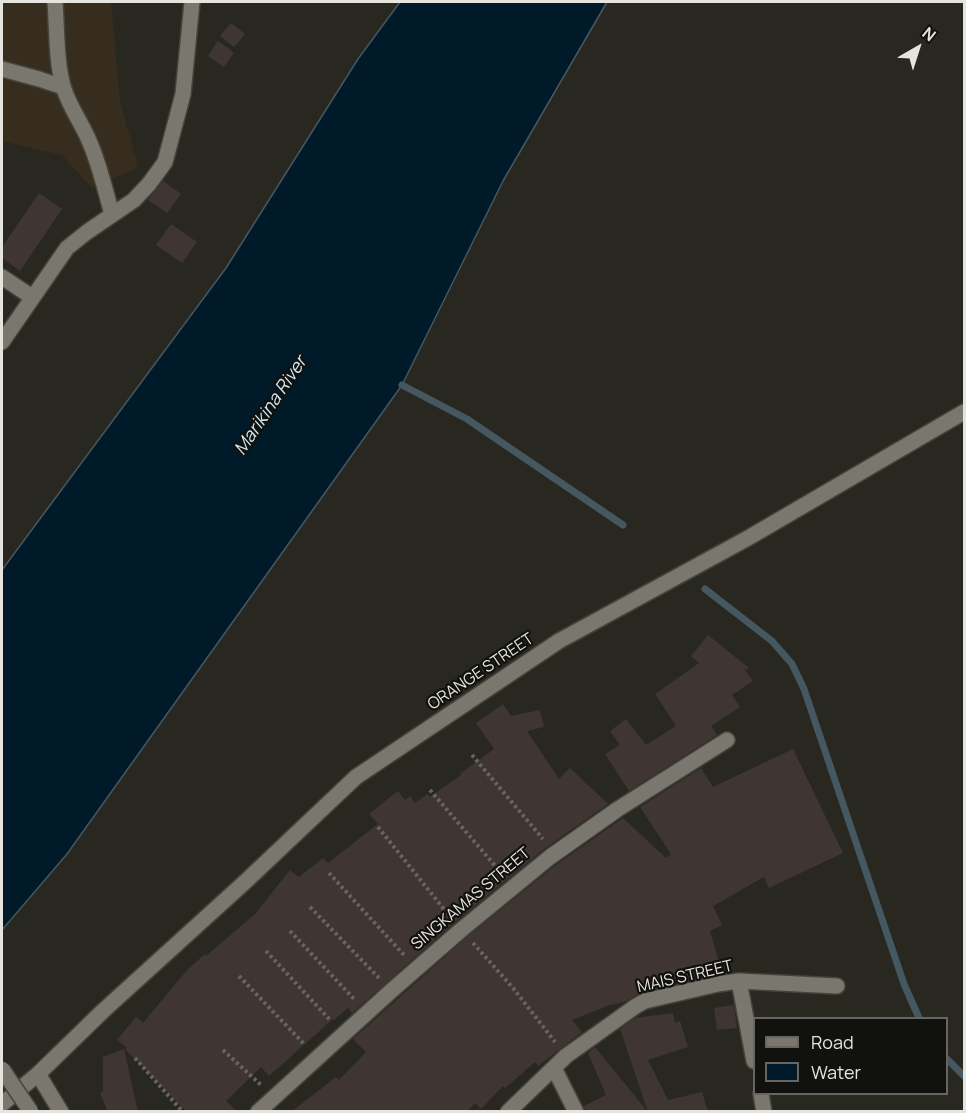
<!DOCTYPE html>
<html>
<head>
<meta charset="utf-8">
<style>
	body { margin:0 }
	#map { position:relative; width:966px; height:1113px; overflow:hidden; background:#292820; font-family:Manrope,sans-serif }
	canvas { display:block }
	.frame { position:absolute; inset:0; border:3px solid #e5e4df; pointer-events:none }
	.legend { position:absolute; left:753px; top:1017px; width:195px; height:78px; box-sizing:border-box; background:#11110d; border:2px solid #666561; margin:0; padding:8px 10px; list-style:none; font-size:18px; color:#e5e4df }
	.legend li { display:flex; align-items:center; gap:12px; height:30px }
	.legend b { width:30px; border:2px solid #666561 }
	.north { position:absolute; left:888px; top:18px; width:60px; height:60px; -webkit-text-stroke:4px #11110d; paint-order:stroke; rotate:39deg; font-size:16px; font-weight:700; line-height:24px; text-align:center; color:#e5e4df }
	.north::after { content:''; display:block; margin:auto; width:21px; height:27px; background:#e5e4df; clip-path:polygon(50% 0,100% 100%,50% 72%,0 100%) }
</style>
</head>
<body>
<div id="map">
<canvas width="966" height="1113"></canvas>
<div class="frame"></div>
<ul class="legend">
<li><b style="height:8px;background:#79776e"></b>Road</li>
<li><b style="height:16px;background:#001a29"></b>Water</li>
</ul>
<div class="north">N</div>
</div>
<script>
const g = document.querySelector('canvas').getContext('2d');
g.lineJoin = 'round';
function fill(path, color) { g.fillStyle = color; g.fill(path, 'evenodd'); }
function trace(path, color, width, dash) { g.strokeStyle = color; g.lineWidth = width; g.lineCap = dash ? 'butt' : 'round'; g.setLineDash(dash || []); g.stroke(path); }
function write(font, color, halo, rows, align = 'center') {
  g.font = font + ' Manrope,sans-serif'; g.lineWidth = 4.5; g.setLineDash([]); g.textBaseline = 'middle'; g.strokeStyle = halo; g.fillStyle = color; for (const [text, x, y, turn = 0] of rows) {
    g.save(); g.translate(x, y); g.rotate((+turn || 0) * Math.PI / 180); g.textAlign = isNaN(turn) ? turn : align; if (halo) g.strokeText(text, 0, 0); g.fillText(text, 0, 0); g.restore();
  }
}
fill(new Path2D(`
	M2 2H111L120 101 138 167 92 188 62 155 2 141Z`), '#372d1e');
const water = new Path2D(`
	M400 2H607L503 181 402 385 67 854 2 930V570L226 268 358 59Z`);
fill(water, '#001a29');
trace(water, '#455760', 1.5);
trace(new Path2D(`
	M402 385 467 419 623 525
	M705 589 772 641 792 664 804 689 904 984 919 1018
	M946 1058 964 1076`), '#455760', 7);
fill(new Path2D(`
	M231 23 245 34 234 47 220 36Z
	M218 41 234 53 224 67 208 56Z
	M163 181 181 194 167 213 148 200Z
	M39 193 62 209 20 271 2 258V247Z
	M171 224 197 242 182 263 156 245Z
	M708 635 749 668 745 670 753 681 732 695 740 707 711 726 717 735 629 791 605 754 620 745 610 731 626 719 646 745 676 726 655 694 699 663 691 656Z
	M503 704 511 716 540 710 544 727 527 731 559 779 570 768 608 804 544 849 455 922 352 1013 348 1008 334 1020 333 1019 269 1076 261 1067 226 1101 238 1112H187L125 1049 127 1048 117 1040 136 1017 143 1023 188 969 205 954 206 956 255 914 290 870 299 877 323 858 328 863 378 824 369 814 398 791 405 800 410 796 415 803 427 794 430 797 461 775 460 774 494 749 476 723Z
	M793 749 843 853 769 888 764 877 713 906 722 925 710 931 721 969 665 985V986L642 992 626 1001 612 1005V1004L572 1020 582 1032 538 1066 535 1062 505 1088 503 1086 481 1109 475 1103 467 1112H291L336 1077 339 1080 366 1052 353 1039 467 937 556 865 623 818 666 858 671 854 640 807 701 768 713 787Z
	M734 1005 737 1028 717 1030 714 1008Z
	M673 1013 675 1023 680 1021 688 1047 648 1060 668 1100 702 1092 708 1112H648L620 1029 635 1018Z
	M595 1047 647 1111 586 1112 584 1106 606 1095 588 1053Z
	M124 1049 138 1112H108L100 1093 103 1092V1057Z`), '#3f3533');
const minor = new Path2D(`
	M55 2C57 28 56 64 64 89 70 108 83 125 90 143 100 166 105 190 112 214
	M2 69 39 79 63 87
	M2 277 32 297
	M2 342 67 248 87 232 134 200 149 184 165 162 183 94 192 2
	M739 981 754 1061
	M554 1068 576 1112
	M38 1074 61 1112
	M761 1094 764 1112
	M2 1104 38 1074 104 1010 245 882 356 777 559 641 748 538 964 412
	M258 1112 391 991 461 930 550 857 618 809 727 740
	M508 1112 566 1056 636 1006 645 1001 718 984 739 981 837 986`);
trace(minor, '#45443c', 18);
trace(new Path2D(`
	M472 755 543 839
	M430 790 503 875
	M378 827 451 918
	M329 873 404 955
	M310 907 380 979
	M290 931 355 1000
	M473 943 513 988 555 1042
	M266 951 331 1021
	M239 976 305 1045
	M223 1050 262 1086
	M135 1058 183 1112`), '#66655e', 4, [3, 3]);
trace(minor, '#79776e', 15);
const minorBridge = new Path2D(`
	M2 1069 31 1112`);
trace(minorBridge, '#45443c', 18, []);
trace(minorBridge, '#79776e', 15);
write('16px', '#e5e4df', '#11110d', [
	["ORANGE STREET",481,672,-34],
	["SINGKAMAS STREET",471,899,-40],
	["MAIS STREET",685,977,-13]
]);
write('italic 18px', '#d2e7f5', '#11110d', [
	["Marikina River",271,406,-56]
]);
</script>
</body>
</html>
